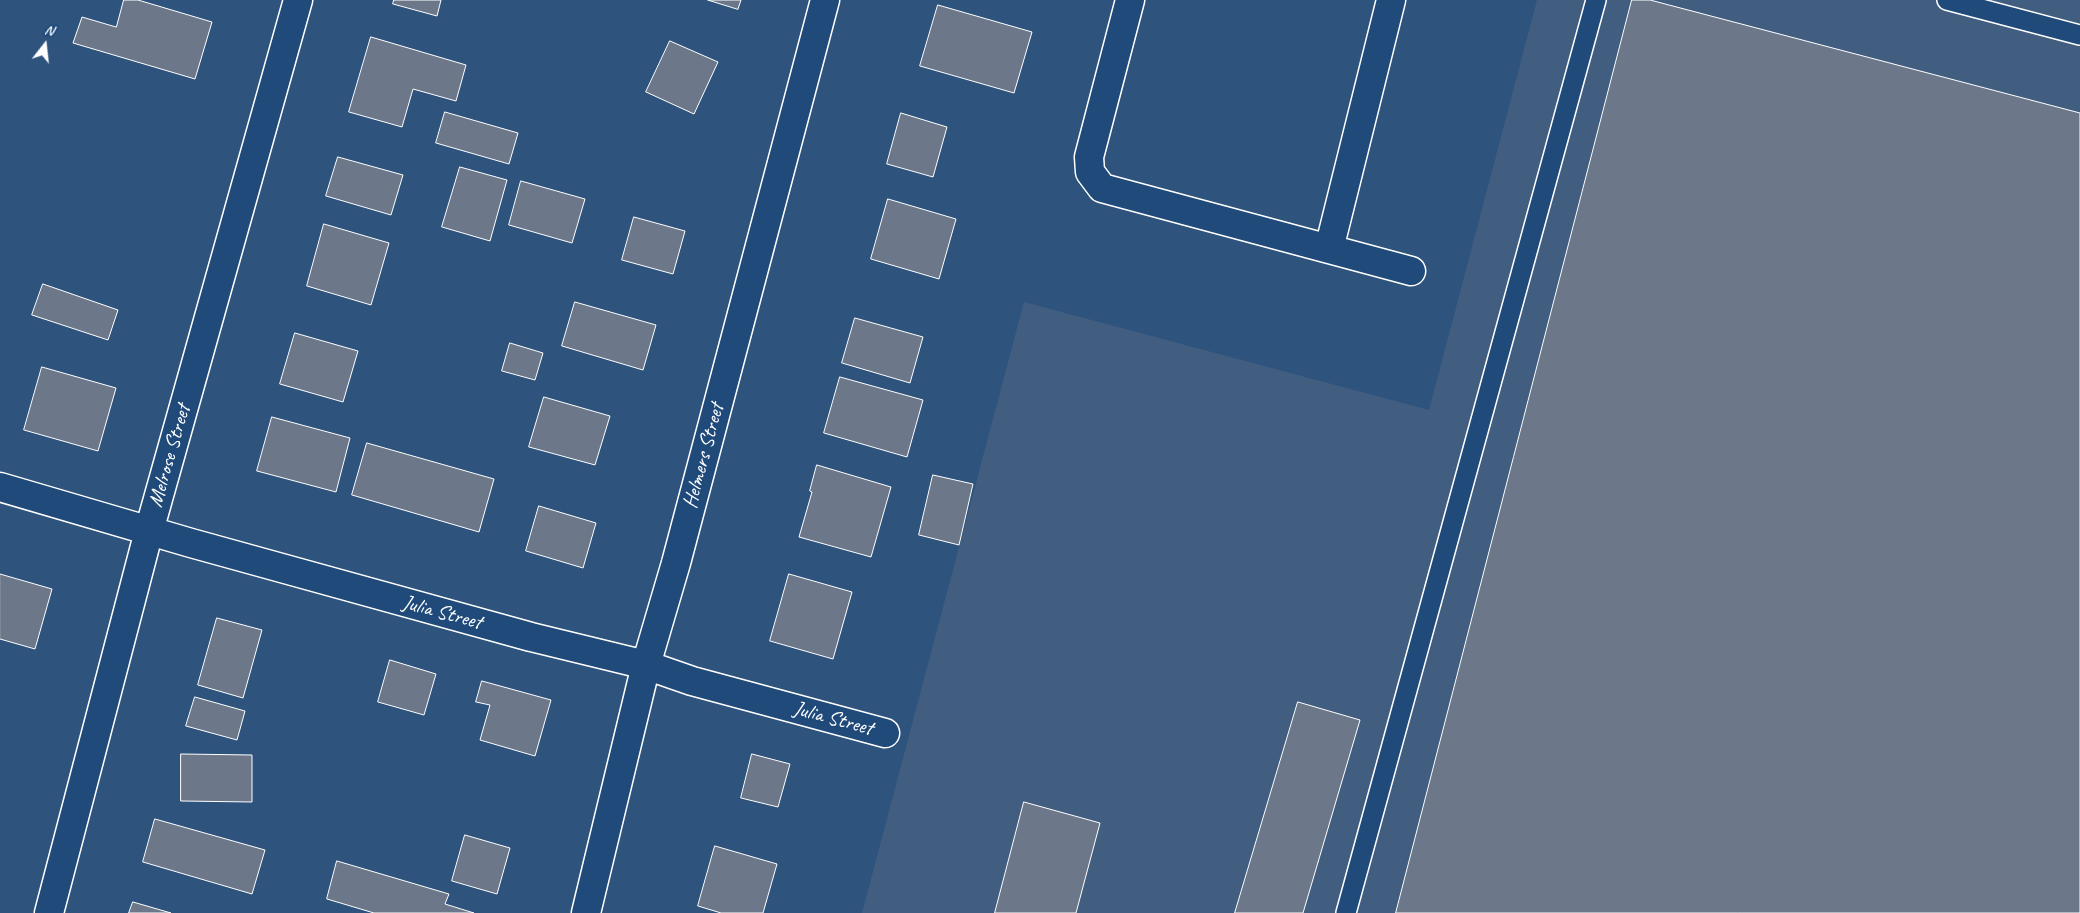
<!DOCTYPE html>
<html>
<head>
<meta charset="utf-8">
<style>
	body { margin:0 }
	#map { position:relative; width:2080px; height:913px; overflow:hidden; background:#2e537d; font-family:Caveat,sans-serif }
	canvas { display:block }
	.north { position:absolute; left:20px; top:20px; width:50px; height:50px; -webkit-text-stroke:4px #1f4a7a; paint-order:stroke; rotate:16deg; font-size:14px; font-weight:700; line-height:20px; text-align:center; color:#fff }
	.north::after { content:''; display:block; margin:auto; width:18px; height:22px; background:#fff; clip-path:polygon(50% 0,100% 100%,50% 72%,0 100%) }
</style>
</head>
<body>
<div id="map">
<canvas width="2080" height="913"></canvas>
<div class="north">N</div>
</div>
<script>
const g = document.querySelector('canvas').getContext('2d');
g.lineJoin = 'round';
function fill(path, color) { g.fillStyle = color; g.fill(path, 'evenodd'); }
function trace(path, color, width, dash) { g.strokeStyle = color; g.lineWidth = width; g.lineCap = dash ? 'butt' : 'round'; g.setLineDash(dash || []); g.stroke(path); }
function write(font, color, halo, rows, align = 'center') {
  g.font = font + ' Caveat,sans-serif'; g.lineWidth = 4; g.setLineDash([]); g.textBaseline = 'middle'; g.strokeStyle = halo; g.fillStyle = color; for (const [text, x, y, turn = 0] of rows) {
    g.save(); g.translate(x, y); g.rotate((+turn || 0) * Math.PI / 180); g.textAlign = isNaN(turn) ? turn : align; if (halo) g.strokeText(text, 0, 0); g.fillText(text, 0, 0); g.restore();
  }
}
fill(new Path2D(`
	M1537 0H2080V913H862L1024 302 1429 410Z`), '#415e81');
const building = new Path2D(`
	M124 0H138L212 22 195 79 73 43 82 17 116 27Z
	M394 0H441L437 16 393 4Z
	M708 0H741L738 9Z
	M1632 0H1650L2080 113V913H1396Z
	M938 5 1032 32 1014 93 920 66Z
	M371 37 466 65 456 101 413 89 402 127 349 112Z
	M670 41 718 62 694 114 646 92Z
	M445 112 518 133 509 164 436 143Z
	M901 113 947 127 933 177 887 164Z
	M338 157 403 175 391 215 326 196Z
	M460 167 507 180 490 241 442 227Z
	M521 181 585 199 572 243 509 225Z
	M888 199 956 219 939 279 871 259Z
	M634 217 685 231 673 274 622 260Z
	M324 224 389 243 371 305 307 286Z
	M43 284 118 310 108 340 32 315Z
	M575 302 656 325 643 370 562 346Z
	M855 318 923 337 910 383 842 363Z
	M295 333 358 351 343 402 280 384Z
	M510 343 543 353 535 380 502 371Z
	M42 367 116 388 98 451 24 430Z
	M840 377 923 400 907 457 824 433Z
	M544 397 610 416 595 465 529 447Z
	M272 417 350 438 336 492 257 471Z
	M367 443 494 479 479 532 352 495Z
	M817 465 891 487 871 557 799 537 812 492 810 491Z
	M933 475 973 484 959 545 919 535Z
	M539 506 596 523 583 568 526 551Z
	M0 574 52 589 35 649 0 639Z
	M789 574 852 592 833 659 770 641Z
	M217 618 262 630 243 698 198 685Z
	M390 660 436 674 424 715 378 702Z
	M482 681 551 700 535 756 480 740 490 705 476 702Z
	M195 697 245 711 237 740 186 726Z
	M1298 702 1360 720 1303 913H1235Z
	M181 754 252 755V802L181 801Z
	M752 754 790 764 778 807 741 798Z
	M1024 802 1100 823 1076 913H995Z
	M155 819 265 850 252 894 143 862Z
	M465 835 510 848 497 894 452 881Z
	M715 846 777 864 763 913H721L698 906Z
	M337 861 449 894 445 904 474 913H374L327 899Z
	M133 902 171 913H129Z`);
fill(building, '#6c788a');
trace(building, '#fff', 1);
const lane = new Path2D(`
	M1947 0 2080 35
	M1346 913 1596 0`);
const street = new Path2D(`
	M1130 0 1089 157 1090 172 1102 188 1411 271
	M1329 249 1391 0
	M0 487 191 543 531 637 646 665 692 681 885 733
	M49 913 149 531 298 0
	M586 913 646 665 676 563 825 0`);
trace(lane, '#fff', 22);
trace(street, '#fff', 31);
trace(lane, '#1f4a7a', 19);
trace(street, '#1f4a7a', 28);
write('21px', '#fff', '#1f4a7a', [
	["Melrose Street",170,456,-74],
	["Helmers Street",704,456,-75],
	["Julia Street",442,613,15],
	["Julia Street",833,719,15]
]);
</script>
</body>
</html>
